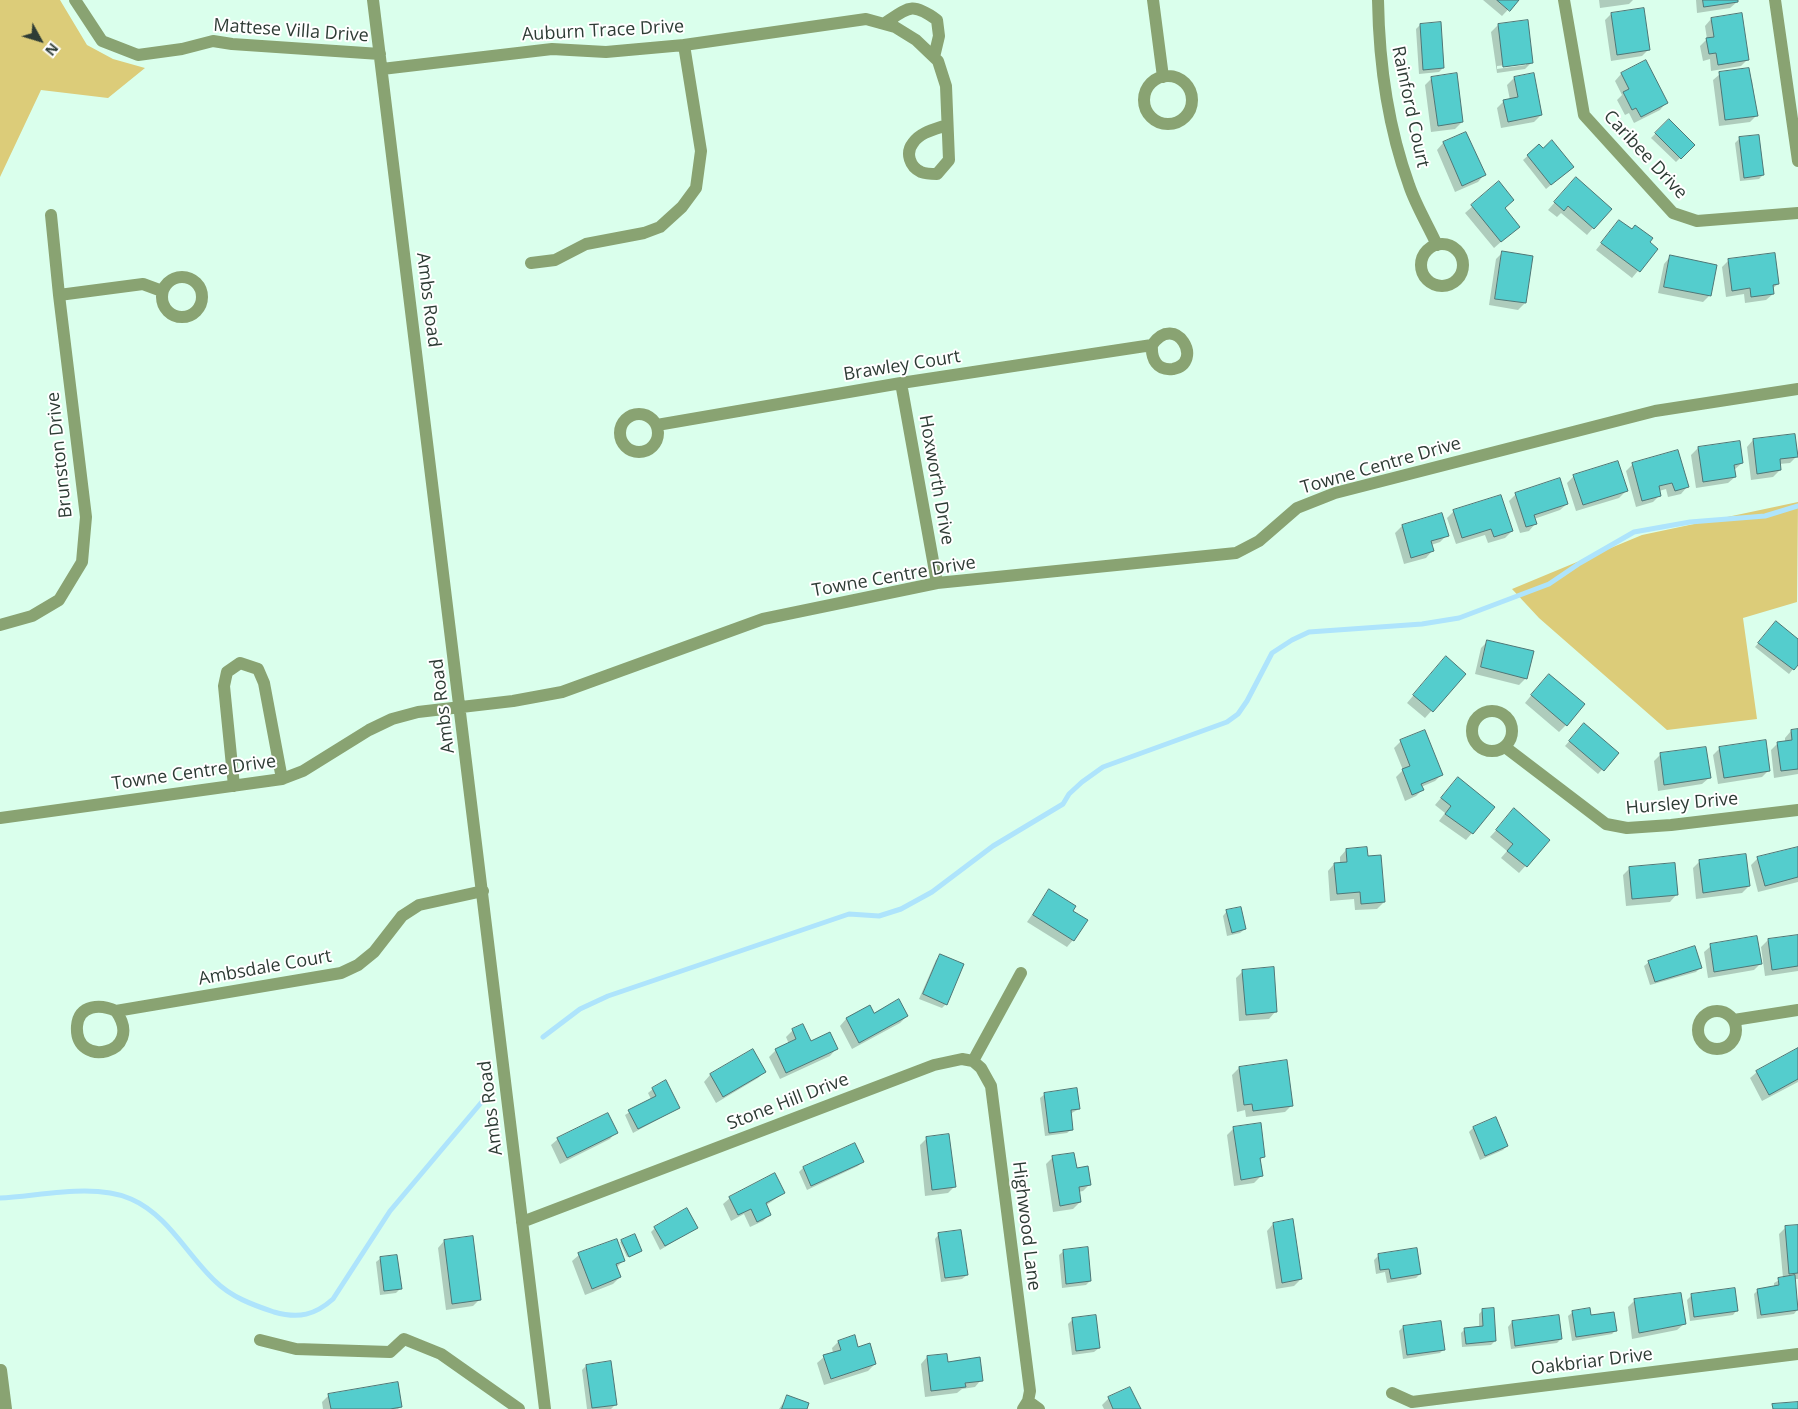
<!DOCTYPE html>
<html>
<head>
<meta charset="utf-8">
<style>
	body { margin:0 }
	#map { position:relative; width:1798px; height:1409px; overflow:hidden; background:#daffec; font-family:"Open Sans",sans-serif }
	canvas { display:block }
	.north { position:absolute; left:15px; top:15px; width:50px; height:50px; -webkit-text-stroke:4px #fff; paint-order:stroke; rotate:129deg; font-size:14px; font-weight:700; line-height:20px; text-align:center; color:#2e3c35 }
	.north::after { content:''; display:block; margin:auto; width:18px; height:22px; background:#2e3c35; clip-path:polygon(50% 0,100% 100%,50% 72%,0 100%) }
</style>
</head>
<body>
<div id="map">
<canvas width="1798" height="1409"></canvas>
<div class="north">N</div>
</div>
<script>
const g = document.querySelector('canvas').getContext('2d');
g.lineJoin = 'round';
function fill(path, color) { g.fillStyle = color; g.fill(path, 'evenodd'); }
function trace(path, color, width, dash) { g.strokeStyle = color; g.lineWidth = width; g.lineCap = dash ? 'butt' : 'round'; g.setLineDash(dash || []); g.stroke(path); }
function write(font, color, halo, rows, align = 'center') {
  g.font = font + ' "Open Sans",sans-serif'; g.lineWidth = 4; g.setLineDash([]); g.textBaseline = 'middle'; g.strokeStyle = halo; g.fillStyle = color; for (const [text, x, y, turn = 0] of rows) {
    g.save(); g.translate(x, y); g.rotate((+turn || 0) * Math.PI / 180); g.textAlign = isNaN(turn) ? turn : align; if (halo) g.strokeText(text, 0, 0); g.fillText(text, 0, 0); g.restore();
  }
}
fill(new Path2D(`
	M0 0H60L87 45 113 59 145 68 108 98 41 90 0 177Z
	M1798 502 1797 602 1743 618 1757 719 1667 730 1539 618 1512 589 1642 535Z`), '#dccc79');
fill(new Path2D(`
	M1483 0H1517L1502 16Z
	M1599 0H1633L1629 4 1600 8Z
	M1696 0H1736L1737 2 1730 8 1697 13Z
	M1611 14 1649 49 1642 56 1611 61 1605 20Z
	M1711 19 1748 59 1741 66 1711 71 1710 59 1703 61 1700 46 1707 39 1705 26Z
	M1526 21 1532 62 1525 69 1497 73 1491 32 1498 25ZM1526 63V65L1497 69V66Z
	M1420 25 1443 68 1439 72 1419 74 1416 29Z
	M1646 62 1666 103 1660 110 1634 123 1629 113 1625 115 1617 100 1622 95 1615 81 1621 74Z
	M1720 74 1752 80 1757 115 1750 122 1719 126 1713 80Z
	M1533 75 1541 115 1534 122 1501 128 1497 108 1504 101 1510 100 1507 85 1514 78Z
	M1432 78 1462 122 1455 129 1431 132 1425 85Z
	M1669 120 1693 145 1676 162 1651 138Z
	M1466 133 1484 175 1478 182 1455 192 1437 150 1443 143Z
	M1740 138 1763 175 1759 179 1740 181 1735 143Z
	M1539 146 1568 171 1546 189 1523 160Z
	M1499 183 1511 233 1494 248 1465 213Z
	M1569 186 1593 228 1587 235 1561 213 1557 217 1548 210Z
	M1619 221 1656 249 1632 278 1596 250Z
	M1503 252 1525 303 1518 310 1489 305 1496 259Z
	M1670 257 1710 295 1703 302 1658 293 1664 264Z
	M1729 260 1778 284 1772 289 1773 294 1766 300 1745 303 1744 294 1726 297 1722 267Z
	M1753 440 1797 456 1790 463 1779 464 1780 470 1773 477 1751 480 1747 447Z
	M1739 442 1742 463 1734 470 1735 477 1728 483 1696 488 1691 455 1698 448Z
	M1633 464 1687 487 1681 494 1668 497 1666 489 1659 491 1660 495 1653 502 1636 507 1626 471Z
	M1574 476 1626 491 1619 498 1576 511 1567 483Z
	M1516 494 1567 504 1560 510 1534 519 1535 524 1529 531 1520 533 1509 501Z
	M1454 511 1512 531 1505 538 1488 543 1485 535 1456 544 1447 518Z
	M1441 515 1447 535 1440 542 1431 545 1432 551 1426 558 1404 564 1395 533 1402 526Z
	M1772 627 1798 641V663L1789 674 1755 647Z
	M1488 641 1526 678 1519 685 1475 674 1481 648Z
	M1439 665 1464 674 1425 718 1407 703Z
	M1542 682 1566 725 1559 732 1525 703Z
	M1580 729 1617 753 1598 774 1565 746Z
	M1798 730V774L1774 778 1771 750 1778 743 1785 742V738L1791 731Z
	M1401 741 1441 775 1435 781 1421 787 1422 790 1416 796 1405 801 1396 777 1403 770 1394 748Z
	M1720 748 1769 770 1762 777 1718 784 1713 755Z
	M1660 755 1709 778 1702 784 1658 791 1654 761Z
	M1451 786 1472 833 1466 840 1439 821 1445 813 1435 805Z
	M1508 817 1549 840 1519 873 1501 858 1507 851 1490 837Z
	M1798 848V882L1758 892 1751 865 1758 858Z
	M1346 850 1367 858 1384 902 1377 909 1355 910 1354 899 1330 901 1328 871 1334 864H1340V857Z
	M1699 862 1749 886 1742 893 1696 899 1693 868Z
	M1630 868 1676 895 1670 902 1626 906 1623 875Z
	M1049 890 1072 911 1073 940 1067 947 1027 922Z
	M1227 911 1245 929 1240 933 1227 936 1223 916Z
	M1798 936V971L1765 976 1761 947 1768 940Z
	M1711 946 1761 963 1754 970 1708 978 1704 952Z
	M941 955 946 1004 942 1008 919 999 936 960Z
	M1649 962 1700 968 1696 972 1650 985 1644 966Z
	M1243 971 1275 1012 1269 1019 1239 1021 1236 978Z
	M869 1007 873 1014 907 1016 900 1023 852 1049 840 1026 846 1019Z
	M793 1030 810 1042 836 1049 830 1056 780 1079 769 1057 776 1050 789 1044 786 1037Z
	M1798 1050V1082L1762 1101 1750 1078 1757 1072Z
	M752 1051 764 1072 758 1078 716 1103 704 1082 710 1075Z
	M1239 1068 1292 1105 1285 1112 1246 1117 1245 1110 1237 1112 1232 1075Z
	M653 1089 679 1108 633 1133 625 1115 651 1099 648 1093Z
	M1045 1094 1079 1109 1070 1114 1072 1129 1067 1133 1045 1136 1040 1098Z
	M1496 1119 1507 1146 1503 1150 1480 1160 1469 1132 1473 1128Z
	M1234 1128 1264 1156 1259 1161 1261 1176 1254 1183 1234 1186 1227 1135Z
	M616 1132 610 1139 560 1164 551 1145 558 1139Z
	M927 1138 955 1186 948 1193 925 1196 920 1145Z
	M854 1144 862 1162 858 1166 807 1190 799 1172 803 1168Z
	M1053 1157 1076 1169 1090 1184 1083 1191 1078 1192 1080 1202 1073 1209 1053 1212 1046 1164Z
	M784 1193 765 1206 770 1214 763 1221 750 1227 744 1214 731 1221 723 1204 730 1198Z
	M1273 1224 1301 1279 1294 1286 1276 1289 1267 1231Z
	M1798 1226V1279H1794L1798 1309 1794 1314 1757 1319 1754 1294 1758 1290 1774 1287V1283L1783 1278 1779 1234 1786 1227Z
	M655 1228H696L660 1250 651 1232Z
	M939 1234 967 1275 962 1279 941 1282 935 1239Z
	M444 1241 480 1299 473 1306 446 1310 438 1248Z
	M622 1241 639 1252 627 1257 620 1242Z
	M1064 1251 1090 1281 1086 1285 1062 1288 1059 1255Z
	M579 1255 624 1260 616 1268 620 1277 613 1284 585 1295 572 1261Z
	M1379 1255 1420 1274 1416 1278 1387 1283 1385 1272 1376 1274 1374 1260Z
	M381 1258 400 1289 396 1293 380 1295 376 1262Z
	M1692 1295 1737 1310 1733 1315 1690 1321 1687 1300Z
	M1635 1300 1684 1324 1677 1330 1632 1339 1628 1307Z
	M1483 1310 1495 1341 1491 1345 1462 1347 1461 1333 1465 1329 1479 1328V1314Z
	M1573 1312 1590 1317 1616 1330 1612 1334 1572 1341 1568 1316Z
	M1072 1320 1099 1348 1094 1352 1072 1355 1068 1324Z
	M1512 1322 1561 1339 1557 1343 1511 1349 1508 1327Z
	M1403 1327 1444 1349 1440 1353 1403 1359 1399 1331Z
	M838 1342 858 1348 875 1364 868 1371 824 1385 817 1363 824 1357 833 1353 832 1348Z
	M927 1357 947 1363 981 1380 975 1387 962 1389 957 1393 925 1397 921 1364Z
	M586 1366 616 1404 611 1409H587L582 1370Z
	M329 1395 401 1406 398 1409H323L322 1402Z
	M788 1396 806 1409H779Z
	M1109 1398 1139 1409H1104L1102 1405Z`), '#0003');
trace(new Path2D(`
	M543 1037 580 1009 608 996 849 914 879 916 901 909 932 892 993 846 1063 804 1069 794 1082 782 1103 767 1227 722 1238 714 1247 701 1272 653 1292 640 1309 632 1422 624 1459 618 1549 584 1580 563 1634 532 1690 522 1765 516 1798 506
	M0 1198C40 1196 94 1183 131 1199 168 1215 187 1255 215 1281 231 1297 253 1305 274 1312 299 1319 315 1315 333 1299L390 1211 491 1091`), '#aee4fc', 5);
const building = new Path2D(`
	M1497 0H1519L1510 11Z
	M1703 0H1738V2L1704 7Z
	M1644 8 1650 50 1617 55 1611 13Z
	M1742 13 1749 60 1718 65 1716 53 1709 54 1706 38 1714 37 1711 18Z
	M1528 20 1533 63 1503 67 1498 24Z
	M1441 22 1444 68 1423 70 1420 24Z
	M1646 60 1668 103 1641 117 1636 108 1632 110 1623 92 1629 89 1621 73Z
	M1749 68 1758 116 1725 120 1719 72Z
	M1457 73 1463 122 1438 126 1431 77Z
	M1534 73 1542 115 1508 122 1503 100 1518 97 1514 77Z
	M1669 119 1695 145 1681 159 1655 133Z
	M1466 132 1486 175 1462 186 1443 142Z
	M1759 135 1764 175 1744 178 1739 137Z
	M1552 140 1574 167 1551 185 1527 155 1539 144 1543 148Z
	M1576 177 1612 209 1594 229 1568 206 1564 211 1554 202Z
	M1499 181 1514 200 1505 208 1520 227 1501 242 1471 205Z
	M1619 220 1632 229 1635 225 1653 238 1650 242 1658 249 1640 272 1601 243Z
	M1502 251 1533 256 1526 303 1495 299Z
	M1775 253 1779 284 1773 285 1774 294 1751 297 1750 288 1732 291 1728 259Z
	M1670 255 1717 265 1711 296 1664 287Z
	M1795 434 1798 457 1780 459 1781 470 1757 474 1753 439Z
	M1740 441 1743 463 1734 465 1736 477 1703 482 1698 447Z
	M1678 450 1689 487 1675 491 1672 483 1659 486 1661 496 1642 501 1632 463Z
	M1618 461 1628 491 1583 505 1573 475Z
	M1560 478 1568 504 1534 515 1537 524 1526 527 1515 493Z
	M1501 495 1513 531 1494 537 1491 529 1462 538 1453 510Z
	M1442 513 1449 536 1431 541 1434 551 1411 558 1402 525Z
	M1776 621 1798 639V665L1794 670 1758 643Z
	M1487 640 1534 651 1527 679 1481 667Z
	M1446 656 1466 674 1433 712 1413 695Z
	M1549 674 1585 704 1567 726 1531 695Z
	M1584 723 1619 753 1604 771 1569 741Z
	M1798 729V769L1781 771 1777 742 1792 740 1791 730Z
	M1425 730 1443 775 1421 784 1424 790 1412 795 1402 769 1410 766 1400 740Z
	M1766 740 1770 771 1724 778 1719 747Z
	M1706 747 1711 778 1664 785 1660 753Z
	M1458 777 1495 807 1473 834 1445 814 1451 806 1441 798Z
	M1514 808 1550 840 1527 867 1507 851 1513 844 1496 830Z
	M1367 847 1368 856 1381 855 1385 902 1361 904 1360 892 1337 894 1334 863 1347 862 1346 849Z
	M1798 847V877L1765 886 1757 857Z
	M1746 854 1750 886 1703 893 1699 860Z
	M1675 863 1678 895 1632 899 1629 867Z
	M1049 889 1076 906 1073 911 1088 920 1074 941 1033 915Z
	M1241 907 1246 929 1232 933 1226 910Z
	M1798 935V966L1772 970 1768 939Z
	M1757 936 1762 964 1714 972 1710 944Z
	M1695 946 1702 968 1655 982 1648 961Z
	M940 954 964 964 947 1005 923 994Z
	M1274 967 1277 1012 1246 1015 1242 970Z
	M899 999 908 1016 859 1043 846 1018 870 1005 874 1013Z
	M803 1024 811 1041 830 1032 838 1049 786 1073 775 1049 796 1039 792 1029Z
	M1798 1048V1079L1769 1095 1756 1071Z
	M753 1049 766 1072 723 1097 710 1074Z
	M1287 1060 1293 1106 1253 1111 1252 1104 1244 1105 1239 1067Z
	M666 1080 680 1108 638 1129 628 1110 656 1096 652 1088Z
	M1077 1088 1080 1109 1071 1110 1073 1130 1049 1133 1044 1093Z
	M608 1113 618 1133 567 1158 557 1138Z
	M1496 1117 1508 1146 1485 1156 1473 1127Z
	M1261 1123 1265 1157 1260 1158 1263 1176 1241 1180 1233 1127Z
	M949 1134 956 1187 932 1190 926 1137Z
	M855 1143 864 1162 811 1186 803 1167Z
	M1074 1153 1077 1168 1088 1166 1091 1185 1079 1187 1081 1202 1060 1206 1052 1156Z
	M775 1173 785 1193 766 1203 771 1215 757 1222 751 1209 738 1215 729 1197Z
	M687 1208 698 1228 665 1246 654 1227Z
	M1293 1219 1302 1279 1282 1283 1273 1223Z
	M1798 1225V1273L1789 1274 1785 1226Z
	M961 1230 968 1275 945 1278 938 1233Z
	M635 1234 642 1251 629 1257 621 1240Z
	M473 1236 481 1300 452 1304 444 1240Z
	M617 1239 625 1261 616 1264 621 1277 592 1289 578 1253Z
	M1088 1247 1091 1281 1066 1284 1063 1250Z
	M1417 1248 1421 1274 1391 1279 1389 1269 1380 1270 1378 1254Z
	M397 1255 402 1289 384 1291 380 1257Z
	M1795 1275 1798 1310 1761 1315 1757 1289 1779 1285 1778 1278Z
	M1735 1288 1738 1311 1694 1317 1691 1294Z
	M1681 1293 1686 1324 1639 1333 1634 1299Z
	M1494 1308 1496 1341 1466 1344 1464 1328 1483 1326 1482 1309Z
	M1590 1308 1591 1315 1614 1312 1617 1331 1576 1337 1572 1311Z
	M1096 1315 1100 1348 1076 1351 1072 1318Z
	M1559 1315 1562 1339 1515 1346 1512 1321Z
	M1441 1321 1445 1350 1407 1355 1403 1326Z
	M855 1335 858 1347 870 1343 876 1364 831 1379 823 1355 841 1350 838 1341Z
	M947 1354 948 1362 980 1357 983 1381 965 1383 966 1387 931 1391 927 1356Z
	M611 1361 617 1405 592 1408 586 1365Z
	M398 1382 402 1407 390 1409H331L328 1394Z
	M1130 1387 1141 1409H1113L1108 1397Z
	M787 1395 809 1403 807 1409H782Z
	M1798 1402V1409H1773L1772 1404Z`);
fill(building, '#54cdcd');
trace(building, '#4e7776', 1);
trace(new Path2D(`
	M75 0 102 41 138 55 182 49 213 41 232 44 380 54
	M373 0 545 1409
	M1153 0 1163 77
	M1378 0C1379 62 1388 127 1409 185 1416 206 1428 225 1437 245
	M1564 0 1584 115 1673 213 1697 221 1798 213
	M1775 0 1798 161
	M885 23C909 7 912 2 937 20L939 36 934 57
	M382 69 552 49 606 52 684 45 866 19 895 27 916 40 938 61 946 86 949 160 937 174C932 174 926 174 921 172 910 167 905 153 913 143 920 132 936 129 947 125
	M1144 100a24 24 0 1 1 48 0a24 24 0 1 1-48 0Z
	M1421 265a21 21 0 1 1 42 0a21 21 0 1 1-42 0Z
	M531 263 555 260 586 244 644 233 660 227 682 207 696 188 701 151 684 45
	M162 297a20 20 0 1 1 40 0a20 20 0 1 1-40 0Z
	M59 295 143 284 162 291
	M901 383 937 583
	M620 433a19 19 0 1 1 38 0a19 19 0 1 1-38 0Z
	M657 425 901 383 1152 345C1176 311 1205 363 1173 369 1157 371 1151 359 1152 345
	M0 625 32 616 59 600 82 562 86 517 59 295 51 215
	M1472 731a20 20 0 1 1 40 0a20 20 0 1 1-40 0Z
	M1505 747 1606 824 1627 828 1671 825 1798 810
	M234 786 224 686 227 672 240 663 258 669 264 683 282 779
	M0 818 282 779 303 771 369 730 392 719 418 712 513 701 562 692 763 619 937 583 1236 553 1259 541 1297 508 1335 493 1655 411 1798 389
	M116 1011C146 1054 74 1070 77 1026 79 1004 101 1004 116 1011L341 973 358 965 374 952 402 916 419 905 483 891
	M1698 1030a19 19 0 1 1 38 0a19 19 0 1 1-38 0Z
	M1734 1020 1798 1010
	M973 1061 981 1068 991 1086 1030 1391 1028 1401 1023 1409
	M522 1222 934 1065 962 1059 973 1061 1021 973
	M260 1340 296 1349 390 1352 404 1339 441 1354 519 1409
	M1 1370 6 1409
	M1392 1393 1412 1402 1798 1354
	M1028 1401 1039 1409`), '#89a372', 12);
write('18px', '#2e3c35', '#fff', [
	["Mattese Villa Drive",291,31,4],
	["Auburn Trace Drive",603,31,-3],
	["Rainford Court",1410,107,78],
	["Caribee Drive",1645,155,47],
	["Ambs Road",428,300,83],
	["Brawley Court",902,366,-9],
	["Brunston Drive",60,455,-96],
	["Towne Centre Drive",1381,466,-16],
	["Hoxworth Drive",936,480,80],
	["Towne Centre Drive",894,577,-10],
	["Ambs Road",443,706,-97],
	["Towne Centre Drive",194,773,-8],
	["Hursley Drive",1682,804,-5],
	["Ambsdale Court",265,968,-10],
	["Stone Hill Drive",788,1102,-21],
	["Ambs Road",491,1108,-97],
	["Highwood Lane",1026,1226,83],
	["Oakbriar Drive",1592,1362,-7]
]);
</script>
</body>
</html>
